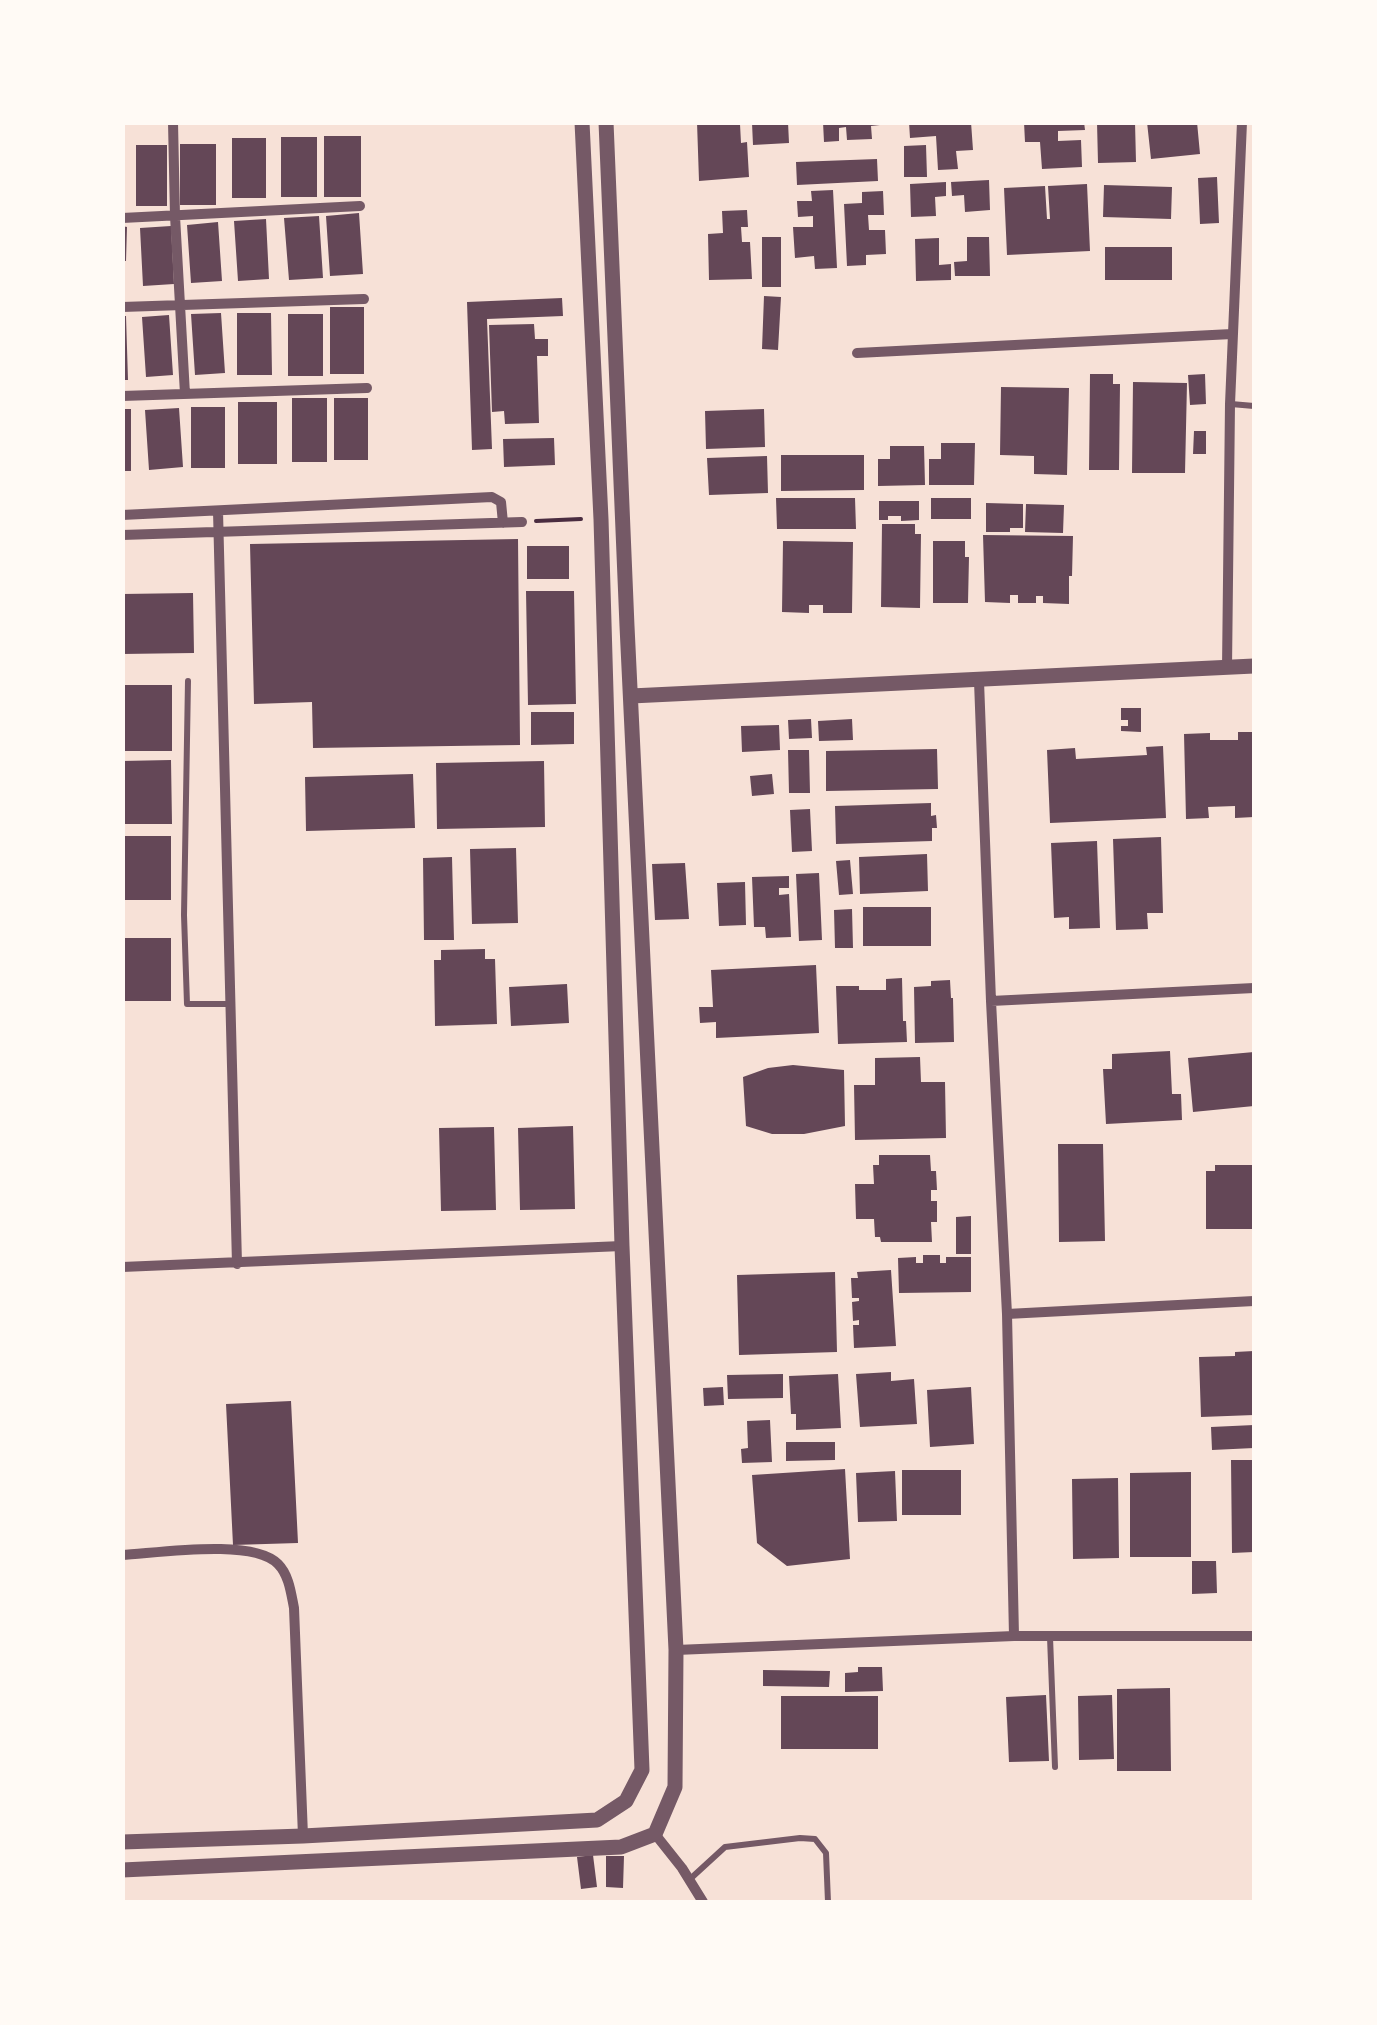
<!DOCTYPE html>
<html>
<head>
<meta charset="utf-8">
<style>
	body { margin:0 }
	#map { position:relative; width:1377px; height:2025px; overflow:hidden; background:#f7e1d7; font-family:Helvetica,sans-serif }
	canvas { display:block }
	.frame { position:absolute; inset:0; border:125px solid #fffaf5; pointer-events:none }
</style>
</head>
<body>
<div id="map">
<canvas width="1377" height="2025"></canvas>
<div class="frame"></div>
</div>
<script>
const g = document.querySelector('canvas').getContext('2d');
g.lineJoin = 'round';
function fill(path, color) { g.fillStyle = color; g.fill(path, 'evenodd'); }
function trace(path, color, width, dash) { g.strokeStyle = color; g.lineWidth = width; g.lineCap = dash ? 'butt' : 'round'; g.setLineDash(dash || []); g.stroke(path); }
fill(new Path2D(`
	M697 122 740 124 741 143 747 142 749 177 699 181Z
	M788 122 789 143 753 145 752 123Z
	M823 122H879L880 125 871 126 872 139 847 140 846 127 839 128V141L824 142Z
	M909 122H971L973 150 956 151 958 169 938 170 936 136 910 138Z
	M1024 122H1084L1085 130 1058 131V141L1081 140 1082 167 1042 169 1040 142H1025Z
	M1097 122H1135L1136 162 1098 163Z
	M1147 122H1197L1200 154 1151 159Z
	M324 136H361V197H324Z
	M281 137H317V197H281Z
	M232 138H266V198H232Z
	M180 144H216V205H180Z
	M136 145H167V206H136Z
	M926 145 927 177H904V146Z
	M877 159 878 181 797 185 796 162Z
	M1217 177 1219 223 1200 224 1198 178Z
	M989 180 990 210 965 212 964 195 952 196 951 182Z
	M946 182V196L935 197 936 216 911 217 910 184Z
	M1087 184 1090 251 1007 255 1004 188 1045 186 1047 219H1050L1048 186Z
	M1104 185 1172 187 1171 219 1103 217Z
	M833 190 837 268 815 269 814 256 795 258 793 227H813V216L798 217 797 201H812L811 191Z
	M883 191 884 215H868L869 230H885L886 254 866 255V265L847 266 844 204 862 203V192Z
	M747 210 748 227H741L742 242H750L752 279 709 280 708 234 723 233 722 211Z
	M359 213 363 274 330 276 326 216Z
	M319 216 323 278 289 280 284 218Z
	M266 219 269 279 238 281 234 221Z
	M218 222 222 281 191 283 187 225Z
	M122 226 127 227 126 261H122Z
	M171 226 174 284 143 286 140 228Z
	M762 237H781V287H762Z
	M967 237H989L990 276H955L954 262 967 261Z
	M939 238V265L951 264V280L916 281 915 239Z
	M1105 247H1172V280H1105Z
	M764 296 781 297 778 350 762 349Z
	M562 298 563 316 487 319 492 449 472 450 467 302Z
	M330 307H364V374H330Z
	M221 313 225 373 195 375 191 314Z
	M237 313H271L272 375H237Z
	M288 314H323V376H288Z
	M169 315 173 375 146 377 142 317Z
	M122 316H126L128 380H122Z
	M534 324 535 339H548V356H537L539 423 505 424 504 411 492 412 489 325Z
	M1090 374H1113V384H1120L1119 470H1089Z
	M1205 374 1206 404 1190 405 1188 375Z
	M1133 382 1187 383 1185 473H1132Z
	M1001 387 1069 388 1067 475 1034 474V456L1000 455Z
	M292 398H327V462H292Z
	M334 398H368V460H334Z
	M238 402H277V464H238Z
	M191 407H225V468H191Z
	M179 408 183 467 149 470 145 410Z
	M122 409H131V471H122Z
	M764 409 765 447 706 449 705 411Z
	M1194 431H1206V454H1193Z
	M554 438 555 465 504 467 503 439Z
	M941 443H975L974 485H929V459H941Z
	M890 446H924L925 485 878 486V459H890Z
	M781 455H864V490L781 491Z
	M767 456 768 493 709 495 707 458Z
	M776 498H855L856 529H777Z
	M931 498H971V519H931Z
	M879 501H919V520L901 521V516H888V520H879Z
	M986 503 1023 504V528H1010V532H986Z
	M1026 504 1064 505 1063 533 1025 532Z
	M882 524H915V534H921L920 608 881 607Z
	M983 535 1073 536 1072 576H1069V604L1043 603V596H1036V603H1018V595H1010V603L985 602Z
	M518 539 520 745 313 748 312 702 254 704 250 544Z
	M783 541 853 542 852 613H823V605H809V613L782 612Z
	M933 541H965V557H969L968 603H933Z
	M527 546H569V579H527Z
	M526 591H574L576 704 528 705Z
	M193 593 194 653 122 654V594Z
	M122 685H172V751H122Z
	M1121 708H1141V732L1121 731V726H1128V720H1121Z
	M531 712H574V744L531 745Z
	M811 719 812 738 789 739 788 720Z
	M852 719 853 740 819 741 818 721Z
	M779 725 780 750 742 752 741 726Z
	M1238 732H1254V817L1235 818V806L1208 807 1209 818 1186 819 1184 734 1210 733V740H1238Z
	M1163 746 1166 818 1050 823 1047 750 1075 748 1076 759 1147 755 1146 747Z
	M937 749 938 789 826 791V751Z
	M788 750H809L810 793H789Z
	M171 760 172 824H122V761Z
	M544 761 545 827 437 829 436 763Z
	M413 774 415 828 306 831 305 777Z
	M772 774 774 794 752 796 750 776Z
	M931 803V816L936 815 937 828H932V841L836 844 835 806Z
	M810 809 812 851 792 852 790 810Z
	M122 836H171V900H122Z
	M1161 837 1163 913H1147L1148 929 1116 930 1113 839Z
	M1097 841 1100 928 1069 929V917L1054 918 1051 843Z
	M516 848 518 923 472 924 470 849Z
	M927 854 928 891 860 894 859 857Z
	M452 857 454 940H424L423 858Z
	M850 860 853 894 839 895 836 861Z
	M685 863 689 919 655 920 652 864Z
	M819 873 822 940 799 941 796 874Z
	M789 876V888H779V895L789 894 791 937 766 938 765 927H754L752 877Z
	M745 882 746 925 719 926 717 883Z
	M863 907H931V946H863Z
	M852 909 853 948H835L834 910Z
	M122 938H171V1001H122Z
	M485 949V959H495L497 1024 435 1026 434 960H441V950Z
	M816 965 819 1033 716 1038V1022L700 1023 699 1007H713L711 970Z
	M902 978 903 1021H906L907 1042 838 1044 836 986H859V990H886V979Z
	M950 980 951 998H953L954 1042 915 1043 914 987 931 986V981Z
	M567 984 569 1023 511 1026 509 987Z
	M1170 1051 1172 1094H1181L1182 1120 1106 1124 1103 1069H1112V1054Z
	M1254 1052V1106L1193 1112 1188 1058Z
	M920 1057 921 1082H945L946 1138 855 1140 854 1085H875V1058Z
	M793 1065 844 1070 845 1126 804 1134H772L746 1126 743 1077 768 1068Z
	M573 1126 575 1209 520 1210 518 1128Z
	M494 1127 496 1210 441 1211 439 1128Z
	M1058 1144H1103L1105 1241 1059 1242Z
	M879 1155H930L931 1171H936L937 1190H931V1201H937V1222H931L932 1242H881L880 1237H875L874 1219H856L855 1184H874L873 1165H879Z
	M1215 1165H1254V1229H1206V1171H1215Z
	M971 1216V1254H956V1217Z
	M923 1255H940V1263H946V1257H971V1292L899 1293 898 1258 916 1257V1263H923Z
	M891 1270 896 1346 854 1348 853 1325H859V1320L853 1321 852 1302 859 1301V1298H852L851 1278H858L857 1272Z
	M835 1272 837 1352 739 1355 737 1275Z
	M1254 1351V1415L1201 1417 1199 1357 1235 1356V1352Z
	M891 1372V1381L914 1379 917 1424 860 1427 856 1374Z
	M783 1374V1398L728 1399 727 1375Z
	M838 1374 841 1428 796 1430V1414H791L789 1376Z
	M723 1387 724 1405 704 1406 703 1388Z
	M971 1387 974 1444 930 1447 927 1390Z
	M291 1401 298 1543 233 1545 226 1404Z
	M770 1420 772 1462 742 1463 741 1449 748 1448 747 1421Z
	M1254 1425V1448L1212 1450 1211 1427Z
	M786 1442H835V1460L786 1461Z
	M1231 1460H1254V1552L1232 1553Z
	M845 1469 850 1559 787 1566 757 1543 752 1475Z
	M902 1470H961V1515H902Z
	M895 1471 897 1521 858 1522 856 1473Z
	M1191 1472V1557H1130V1473Z
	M1118 1478 1119 1558 1073 1559 1072 1479Z
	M1192 1561H1216L1217 1593 1192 1594Z
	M858 1667H882L883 1691 845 1692V1673L858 1672Z
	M763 1670 830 1671 829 1687 763 1686Z
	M1170 1688 1171 1771H1117V1689Z
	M1046 1695 1049 1761 1009 1762 1006 1697Z
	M1112 1695 1114 1759 1079 1760 1078 1696Z
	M781 1696H878V1749H781Z
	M593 1855 597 1887 581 1889 577 1857Z
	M606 1856H624L623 1888 606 1887Z`), '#644757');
trace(new Path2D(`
	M536 521 581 519`), '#4a2c40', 4);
trace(new Path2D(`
	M1231 404 1254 406
	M188 681 184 915 187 1004H230
	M1050 1637 1055 1767
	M689 1880 725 1847 800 1838 815 1839 826 1853 828 1902`), '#755966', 6);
trace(new Path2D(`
	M173 122 175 216 185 394
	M122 218 360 206
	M122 307 364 299
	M857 353 1232 334
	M122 396 367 388
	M218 511 237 1264
	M122 515 492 497 501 502 503 523
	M122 535 522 522
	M1227 668 1230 404 1242 122
	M979 681 991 1001 1007 1314 1014 1636
	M991 1001 1254 988
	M122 1267 622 1246
	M1007 1314 1254 1301
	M122 1555C158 1553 253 1538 278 1564 289 1575 291 1593 294 1608L303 1836
	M676 1650 1014 1636H1254
	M655 1834 682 1868 703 1902`), '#755966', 10);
trace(new Path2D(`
	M631 696 1254 666
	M122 1842 303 1836 597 1820 626 1801 642 1770 622 1246 601 519 582 122
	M122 1870 621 1847 655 1834 675 1787 676 1650 627 626 606 122`), '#755966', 15);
</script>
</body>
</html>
